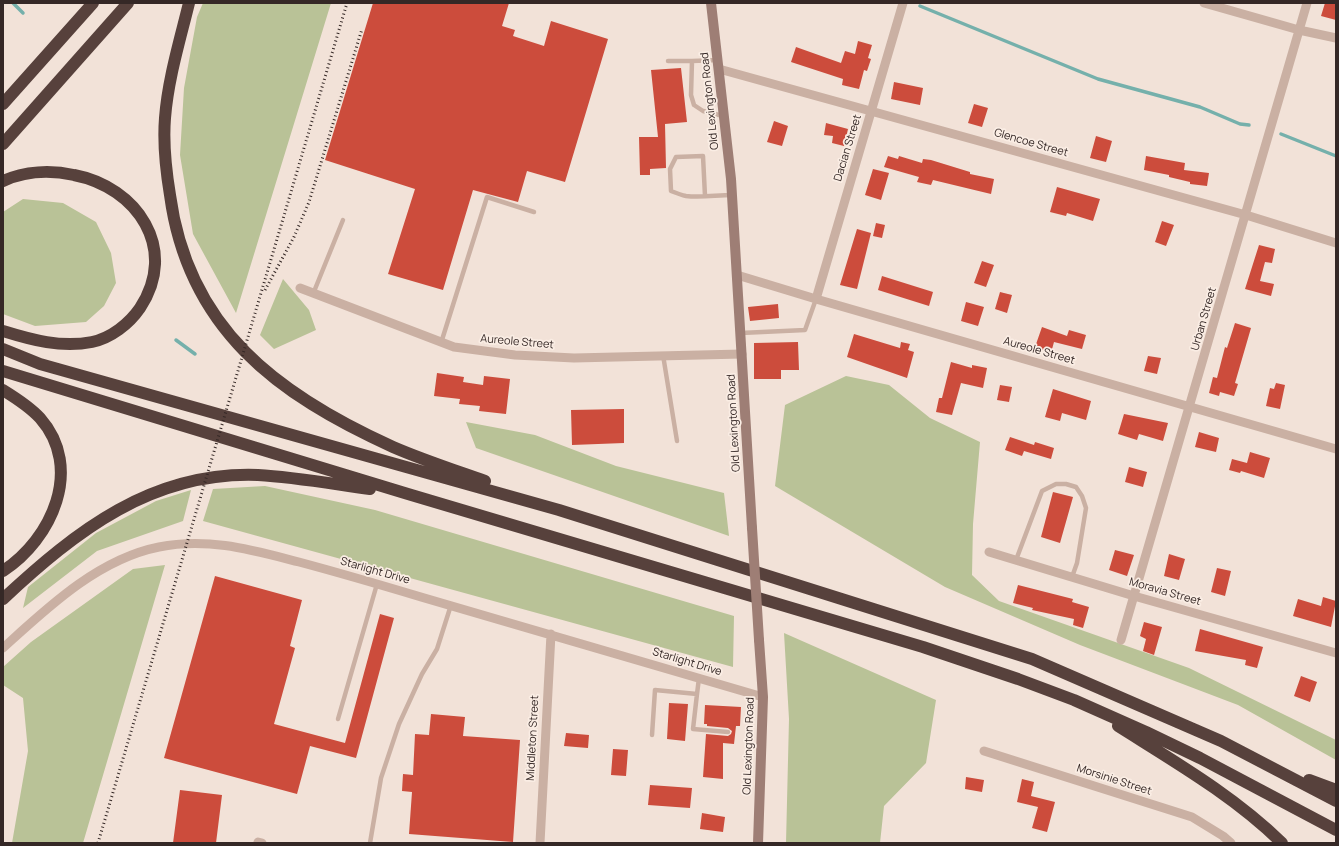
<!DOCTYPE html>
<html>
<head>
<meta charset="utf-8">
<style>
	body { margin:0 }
	#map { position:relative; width:1339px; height:846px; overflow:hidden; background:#f2e2d8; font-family:Manrope,sans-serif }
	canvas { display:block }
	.frame { position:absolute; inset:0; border:4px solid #352826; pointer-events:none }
</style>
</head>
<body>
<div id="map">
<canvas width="1339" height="846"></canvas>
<div class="frame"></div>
</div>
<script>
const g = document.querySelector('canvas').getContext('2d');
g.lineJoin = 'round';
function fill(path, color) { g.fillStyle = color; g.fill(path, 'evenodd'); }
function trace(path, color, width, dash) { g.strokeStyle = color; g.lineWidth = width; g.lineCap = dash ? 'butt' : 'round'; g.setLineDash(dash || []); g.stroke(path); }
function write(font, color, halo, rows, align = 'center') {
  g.font = font + ' Manrope,sans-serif'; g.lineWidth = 3.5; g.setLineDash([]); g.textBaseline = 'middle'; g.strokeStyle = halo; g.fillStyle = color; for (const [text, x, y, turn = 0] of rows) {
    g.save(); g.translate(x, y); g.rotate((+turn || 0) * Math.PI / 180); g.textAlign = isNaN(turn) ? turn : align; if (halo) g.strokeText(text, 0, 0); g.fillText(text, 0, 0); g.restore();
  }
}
fill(new Path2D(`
	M203 3H331L236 313 193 234 180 155 184 88 197 17Z
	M23 199 63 203 96 222 111 253 116 283 104 306 86 322 35 326 3 314V212Z
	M283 279 309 310 316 330 274 349 260 335Z
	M846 376 889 385 930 418 980 442 973 524 972 575 999 601 1189 668 1336 740V760L1238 705 1080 645 945 587 775 486 785 405Z
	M466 422 535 435 616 466 724 493 729 536 476 448Z
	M265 486 375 510 734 616 733 667 203 521 213 489Z
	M191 490 183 521 97 551 23 608 28 587 96 533 156 501Z
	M165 565 83 843H12L28 751 23 698 3 685V667L31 642 133 569Z
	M784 633 936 700 926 763 884 806 880 843H786L789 719Z`), '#b9c297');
trace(new Path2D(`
	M13 3 23 13
	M920 6 1098 79 1200 107 1240 124 1249 125
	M1281 134 1336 156
	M176 340 195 354`), '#75b0ab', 3.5);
fill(new Path2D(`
	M373 3H509L502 26 515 30 513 36 544 46 551 21 608 39 565 182 527 171 518 202 473 190 443 290 388 274 415 189 325 160Z
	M1325 3H1336V20L1321 16Z
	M858 41 872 45 868 58 871 59 867 71 864 70 859 89 842 85 843 79 791 62 796 47 841 63 845 51 855 54Z
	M681 68 687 122 665 124 666 168 650 169V175H640L639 137H658L651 70Z
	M894 82 923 88 920 105 891 99Z
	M974 104 988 108 982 127 968 123Z
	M774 121 788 126 782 146 767 142Z
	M826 123 848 129 844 146 832 143 833 136 824 135Z
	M1096 136 1112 141 1106 162 1090 158Z
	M888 156 898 159 899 156 922 163 923 159 931 160 970 172V174L994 179 991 194 933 180 931 185 917 182 919 177 884 167Z
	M1146 156 1185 163 1184 170 1209 173 1207 186 1190 184V182L1169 177V175L1144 170Z
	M873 169 889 173 881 200 865 195Z
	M1057 187 1100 199 1093 221 1067 213 1066 216 1050 212Z
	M1162 221 1174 225 1166 246 1155 242Z
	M876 223 885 225 882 238 873 236Z
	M857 229 871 233 857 289 840 285Z
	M1259 245 1275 249 1272 263 1265 262 1260 281 1274 284 1271 296 1245 289Z
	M982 261 994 265 986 287 974 283Z
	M882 276 933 292 929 306 878 290Z
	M1000 292 1012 295 1007 313 995 309Z
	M966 302 984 307 978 326 961 321Z
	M778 304 779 318 750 321 748 307Z
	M1235 323 1251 328 1235 383 1238 384 1234 396 1220 392 1219 396 1209 393 1213 377 1217 378 1225 347 1227 348Z
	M1042 327 1067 336 1069 330 1086 335 1082 349 1054 342 1051 353 1035 347Z
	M854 334 900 348 901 342 910 344 908 350 914 352 907 378 847 357Z
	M798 342 799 370H781V379H754V343Z
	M1148 356 1161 358 1157 374 1144 371Z
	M951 362 972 368V365L987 368 983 388 961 383 952 415 936 412 939 398H942Z
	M437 373 464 377 463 382 483 385 484 376 510 379 506 414 479 411 480 406 459 404 460 399 434 396Z
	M1276 383 1285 385 1280 409 1266 406 1270 388 1274 389Z
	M1000 385 1012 387 1009 402 997 400Z
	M1053 389 1091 401 1086 420 1062 413 1060 421 1045 417Z
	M624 409V443L572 445 571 410Z
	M1124 414 1168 423 1163 441 1139 434 1137 440 1118 434Z
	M1199 432 1219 438 1216 452 1195 447Z
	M1010 437 1034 445 1035 442 1054 448 1051 459 1024 451 1022 456 1005 450Z
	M1250 452 1270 458 1264 478 1241 471 1240 473 1229 470 1232 459 1247 463Z
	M1129 467 1147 472 1143 487 1125 482Z
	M1053 492 1073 497 1060 543 1041 537Z
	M1115 550 1134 555 1127 576 1109 570Z
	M1169 554 1185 559 1179 580 1164 576Z
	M1217 568 1231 571 1225 596 1211 592Z
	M215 576 302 600 290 646 295 648 274 724 345 743 380 614 394 618 356 758 310 746 297 794 164 758Z
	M1018 585 1073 599 1072 602 1089 607 1083 628 1073 625 1074 619 1032 610 1033 608 1013 603Z
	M1323 597 1336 601 1331 627 1293 616 1298 599 1321 606Z
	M1144 622 1162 627 1154 655 1143 651 1146 639 1140 636Z
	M1200 629 1263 647 1257 668 1245 665 1246 660 1195 651Z
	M1301 676 1317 682 1310 702 1294 696Z
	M669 703 688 704 685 741 667 739Z
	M705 705 741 707 740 726H736L734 744 723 743V779L703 777 706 734 728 736 731 734 732 731 728 728 707 726V724H704Z
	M431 714 465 717 463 736 520 740 513 842 409 834 412 792 402 791 403 774 413 775 415 734 429 735Z
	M566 733 589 735 588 748 564 746Z
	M613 749 628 750 626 776 611 775Z
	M966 777 984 780 982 792 965 789Z
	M1022 779 1034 782 1031 796 1055 802 1047 832 1032 828 1038 807 1017 802Z
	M650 785 692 788 690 808 648 805Z
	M180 790 222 795 216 843H173Z
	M702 813 725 817 723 832 700 829Z`), '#cc4c3c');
trace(new Path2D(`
	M668 61H692L691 95 694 105 703 111 723 116
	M692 61 718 60
	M705 196 703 156 676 157 670 169 671 191C676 193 681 195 686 196 701 198 717 195 732 195
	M313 294 343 220
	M741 333 805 330 816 299
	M441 343 487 197 534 212
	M663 355 677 441
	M1016 560 1042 491 1056 484H1066L1076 487 1082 496 1086 508 1077 563 1072 577
	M697 694 693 729 728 732
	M338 719 377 584
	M652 735 655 690 697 694 699 678
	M370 843 381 778 399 724 422 674 437 649 451 605`), '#cab0a3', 4.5);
trace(new Path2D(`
	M1204 3 1299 30 1336 38
	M719 69 1246 215 1336 243
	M737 275 816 299 1336 449
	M300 288 454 347 515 355 574 358 742 354
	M816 299 903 3
	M989 552 1134 596 1336 653
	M1121 640 1307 3
	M3 648C47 608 98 559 159 547 208 537 252 550 299 562 340 573 381 585 421 597 535 630 649 663 763 697
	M984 751 1192 817 1223 836 1231 843
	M258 842 262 843
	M540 843 551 634`), '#cab0a3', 9);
trace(new Path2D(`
	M711 3 731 179 752 528
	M758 843 763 697 759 640`), '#9e7e75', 10);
trace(new Path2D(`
	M189 3C180 40 168 79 165 118 163 143 166 171 170 195 188 329 278 395 393 447 423 460 454 470 485 481
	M3 104 93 3
	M3 144 128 3
	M3 181C25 171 51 170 74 175 137 187 179 249 140 308 129 324 111 338 92 342 61 348 32 340 3 331
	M3 349 40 364 559 510 1032 659 1221 741 1336 801
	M3 371 408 494 923 647 1018 679 1074 700 1146 732 1200 758 1336 830
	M3 390C16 398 30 407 40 418 84 468 52 539 3 571
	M3 599C76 531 152 471 258 475 295 477 333 484 370 489
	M1118 726C1175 762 1234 796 1282 843
	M1309 780 1336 790`), '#57413c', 12);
trace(new Path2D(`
	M265 290 294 237 309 202 362 29
	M98 843 347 3`), '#352826', 3, [1, 3]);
trace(new Path2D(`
	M752 528 759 640`), '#9e7e75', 10);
write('11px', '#352826', '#faede4', [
	["Old Lexington Road",710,101,-96],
	["Glencoe Street",1031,143,16],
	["Dacian Street",848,148,-73],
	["Urban Street",1204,319,-74],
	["Aureole Street",517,342,5],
	["Aureole Street",1039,351,16],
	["Old Lexington Road",734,423,-93],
	["Starlight Drive",375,571,16],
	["Moravia Street",1165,592,16],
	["Starlight Drive",687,662,17],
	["Middleton Street",533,738,-87],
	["Old Lexington Road",749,746,-88],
	["Morsinie Street",1114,780,18]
]);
</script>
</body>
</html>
